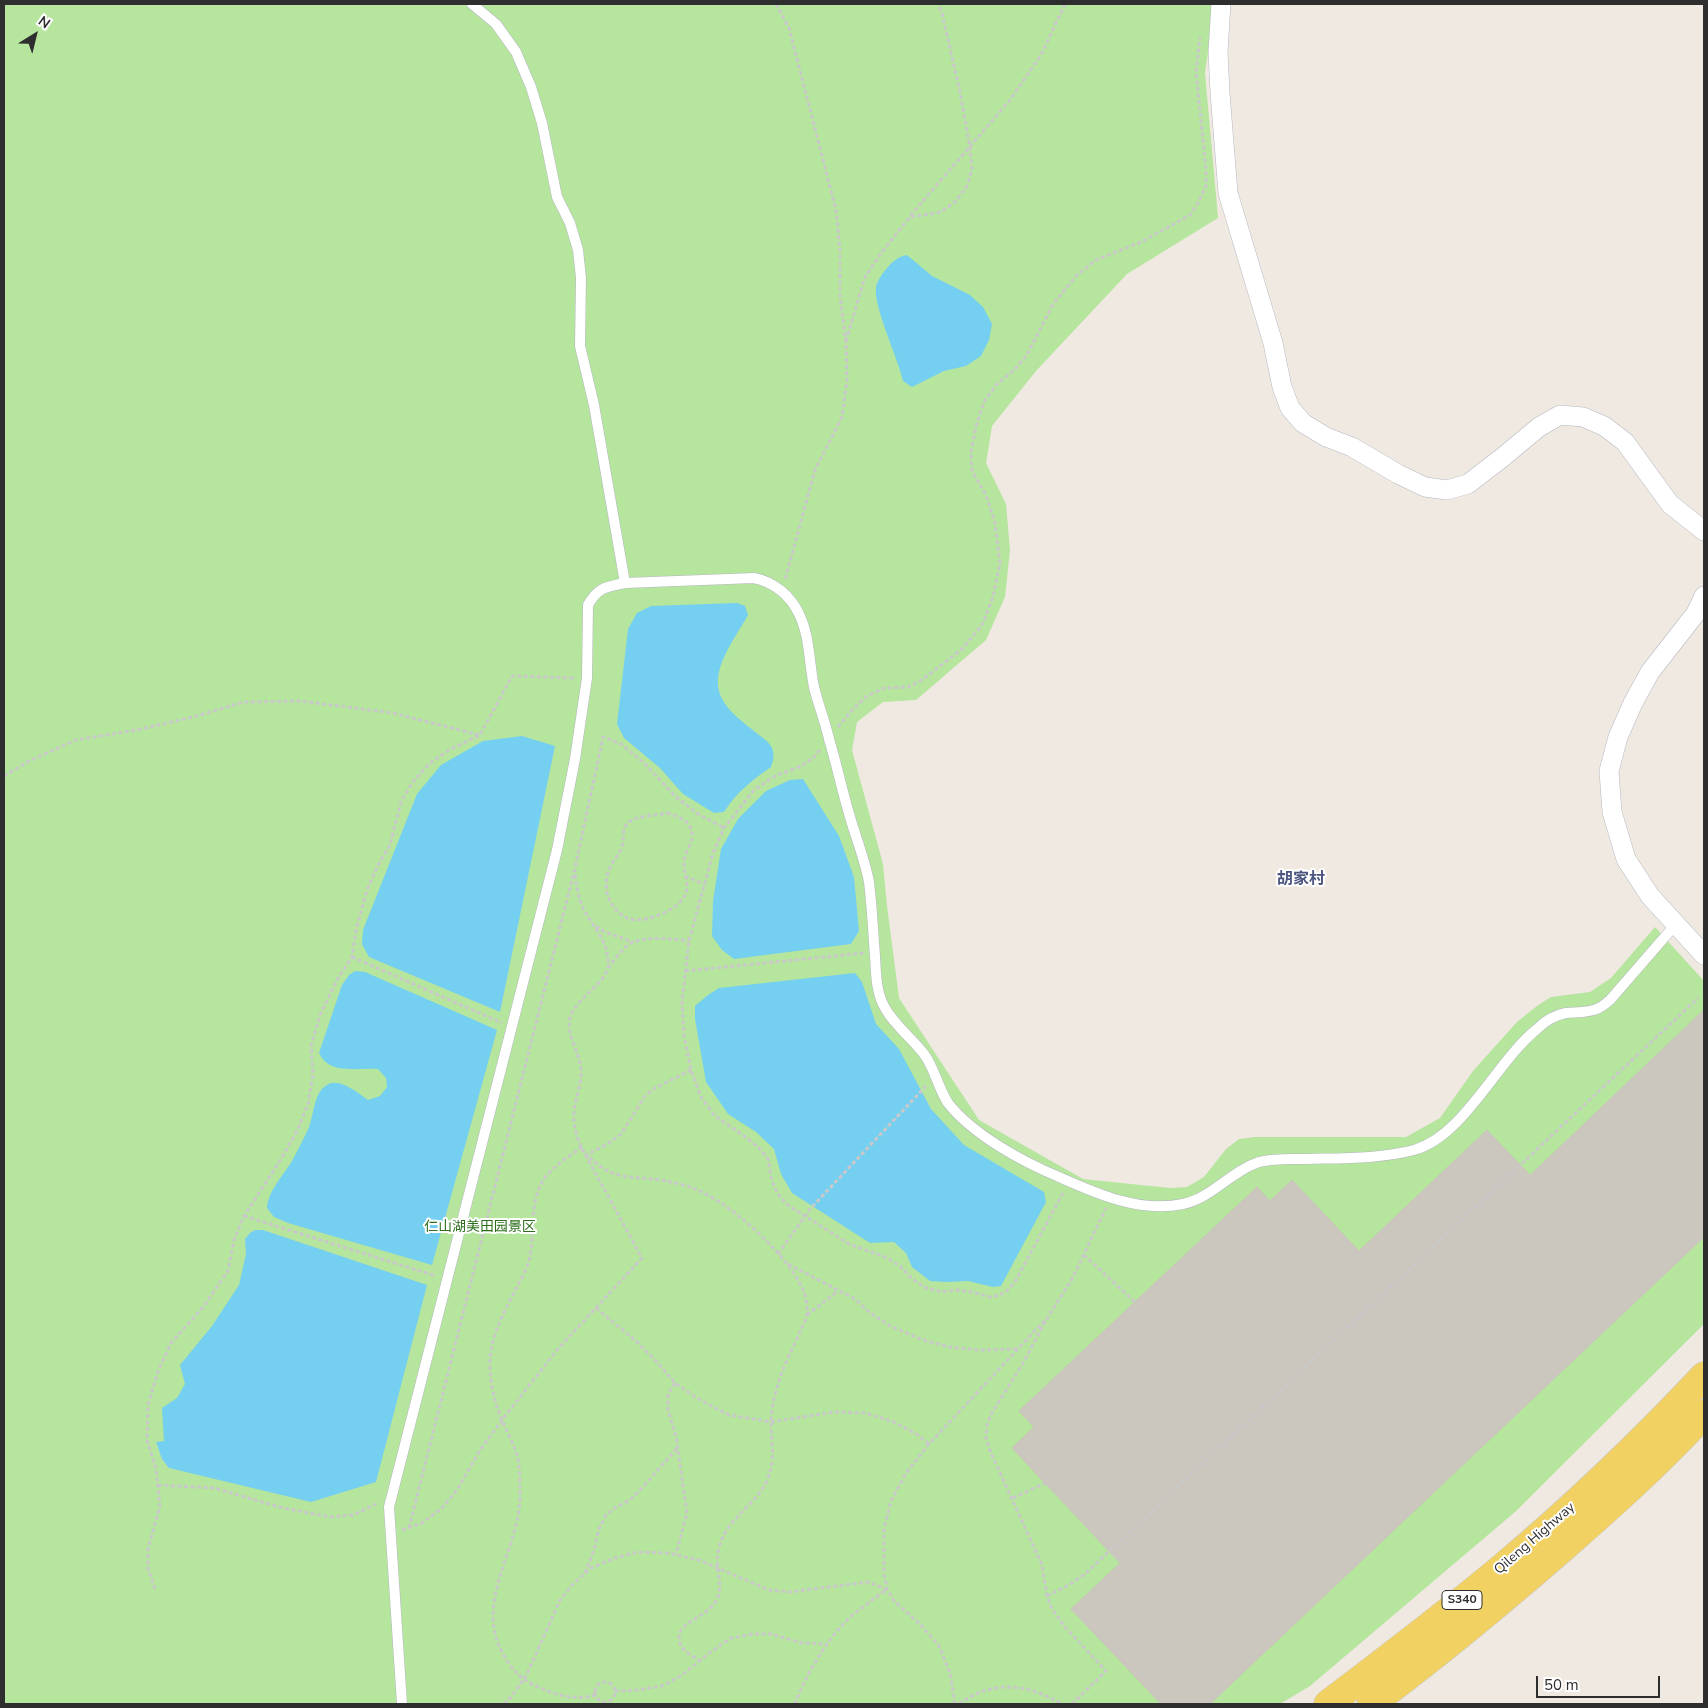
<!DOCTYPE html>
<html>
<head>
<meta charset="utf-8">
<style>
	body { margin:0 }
	#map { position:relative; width:1708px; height:1708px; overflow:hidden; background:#efe9e1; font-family:"Nunito Sans",sans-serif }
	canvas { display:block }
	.frame { position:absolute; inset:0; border:5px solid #2e2e2e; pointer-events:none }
	.north { position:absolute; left:10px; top:10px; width:50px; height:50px; -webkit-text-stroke:4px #fff; paint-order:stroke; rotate:36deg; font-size:14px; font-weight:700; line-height:20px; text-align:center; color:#2e2e2e }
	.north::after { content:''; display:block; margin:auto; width:18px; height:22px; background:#2e2e2e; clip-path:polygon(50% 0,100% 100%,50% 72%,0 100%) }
	.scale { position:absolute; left:1536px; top:1676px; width:124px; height:22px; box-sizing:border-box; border:2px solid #2e2e2e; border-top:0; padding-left:6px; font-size:15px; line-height:18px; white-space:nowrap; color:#2e2e2e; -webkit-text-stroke:4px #fff; paint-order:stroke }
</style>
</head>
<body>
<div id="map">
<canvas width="1708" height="1708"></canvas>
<div class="frame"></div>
<div class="north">N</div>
<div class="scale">50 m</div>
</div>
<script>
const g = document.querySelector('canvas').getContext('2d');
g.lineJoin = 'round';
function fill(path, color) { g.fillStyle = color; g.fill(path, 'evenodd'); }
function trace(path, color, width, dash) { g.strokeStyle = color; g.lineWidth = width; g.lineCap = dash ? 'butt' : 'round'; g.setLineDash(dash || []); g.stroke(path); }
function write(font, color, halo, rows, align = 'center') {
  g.font = font + ' "Nunito Sans","Noto Sans SC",sans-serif'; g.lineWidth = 4; g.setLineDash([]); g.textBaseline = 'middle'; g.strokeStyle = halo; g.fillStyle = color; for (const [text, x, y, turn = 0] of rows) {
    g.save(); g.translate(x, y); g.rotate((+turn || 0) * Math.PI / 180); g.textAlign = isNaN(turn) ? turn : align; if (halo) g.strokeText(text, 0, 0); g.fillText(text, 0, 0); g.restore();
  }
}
fill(new Path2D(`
	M4 4H1215L1205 73 1218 218 1127 274 1036 371 992 426 986 463 1006 504 1010 550 1005 597 986 640 916 700 883 702 857 722 852 750 883 864 887 906 899 998 979 1120 1083 1179 1170 1188 1187 1187 1204 1177 1226 1149 1239 1139 1255 1137H1406L1440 1118 1473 1071 1517 1022 1537 1006 1551 997 1590 992 1611 978 1655 927 1704 981V1324L1515 1512 1310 1686 1280 1704H4Z`), '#b6e59e');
fill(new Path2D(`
	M907 255 932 276 970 295 983 307 992 324 989 340 981 356 966 366 944 371 912 387 903 381C898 358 873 306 876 287 877 281 884 271 888 267 894 260 898 257 907 255Z
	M737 603 745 606 748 615C737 635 721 655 718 678 715 704 741 720 759 735 763 738 770 743 772 748 775 755 773 761 771 767 752 780 736 793 724 812L714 813 683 794 660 768 624 738 617 724 628 629 637 613 651 606Z
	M522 736 555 746 500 1012 369 957 362 944 363 930 417 794 441 765 483 741Z
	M803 779 839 836 854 877 859 931 851 944 734 959 722 950 712 936 713 901 721 849 738 819 766 791 790 780Z
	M355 971 365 972 497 1030 432 1265 288 1223 274 1217 267 1208C268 1191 283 1176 292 1161 298 1150 304 1138 309 1127 314 1114 314 1092 327 1085 339 1077 358 1093 368 1100L380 1096 387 1087 386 1078 378 1069C358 1067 330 1076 319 1053L342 985 349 975Z
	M855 973 862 982 876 1024 899 1049 931 1109 964 1145 1044 1192 1046 1202 1001 1286 993 1287 968 1281 946 1282 930 1281 912 1267 906 1253 894 1242 870 1243 792 1193 781 1174 774 1149 756 1132 728 1114 706 1082 695 1019V1006L708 995 719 988Z
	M255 1230H263L427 1285 376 1482 311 1502 169 1468 162 1459 156 1442 164 1441 162 1408 177 1398 185 1384 180 1365 212 1326 239 1285 246 1254 245 1239 250 1233Z`), '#75cff0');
const building = new Path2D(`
	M1704 1010V1237L1210 1704H1161L1071 1609 1120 1563 1012 1448 1034 1427 1019 1411 1257 1187 1270 1201 1292 1180 1359 1251 1487 1130 1530 1175Z`);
fill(building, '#cbc7bf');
trace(building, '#cbc5ba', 1);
const lane = new Path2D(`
	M472 4 496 24 516 52 531 87 542 123 557 197 570 223 578 250 581 278 580 346 594 405 625 583
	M402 1704 389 1507 557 850 575 759 587 678 588 605C598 587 606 587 625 583L754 578C774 582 791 596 799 614 810 636 809 663 814 687 818 704 825 721 829 739 837 765 842 791 850 817 856 838 865 860 869 882 872 906 873 931 875 956 876 973 876 993 885 1008 895 1026 912 1038 924 1054 935 1069 938 1088 948 1103 973 1135 1023 1162 1059 1177 1097 1194 1140 1213 1183 1204 1212 1198 1231 1171 1259 1162 1274 1158 1291 1159 1306 1159 1341 1158 1380 1159 1414 1150 1464 1136 1496 1062 1537 1029 1545 1021 1555 1015 1566 1013 1577 1012 1589 1013 1599 1008 1603 1006 1606 1003 1610 1000L1676 924`);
const street = new Path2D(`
	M1221 4 1218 52 1220 93 1228 193 1273 343 1282 387 1290 408 1303 423 1326 437 1352 447 1398 474 1425 487 1447 490 1468 484 1503 457 1539 427 1560 415 1583 417 1604 426 1625 442 1670 504 1704 531
	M1704 596 1696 613 1650 672 1633 703 1618 737 1609 771 1612 812 1626 859 1650 896 1704 955`);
const primary = new Path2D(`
	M1328 1704C1387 1659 1447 1614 1504 1566 1574 1507 1641 1443 1704 1376
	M1371 1704C1437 1655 1502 1601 1564 1547 1613 1504 1661 1461 1704 1414`);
trace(lane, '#b4b7c1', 11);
trace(street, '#b4b7c1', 20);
trace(primary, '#c9c9c9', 29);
trace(new Path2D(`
	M776 4 789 28 836 210 840 250V296L846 343 847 380 842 417 815 470 785 580
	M911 217 941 212 956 201 967 186 972 170 970 147 960 92 942 13 938 4
	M846 341 865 277 882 252 916 209 1010 100 1041 55 1065 4
	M838 727 854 708 867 696 884 688 908 687 923 679 962 649 982 625 993 597 1000 563 995 523 986 495 972 471 971 452 976 426 984 402 996 385 1014 370 1027 355 1053 304 1077 275 1096 260 1141 242 1190 215 1198 203 1206 186V170L1196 72 1200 37
	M820 750 813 758 799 767 775 776 754 790 724 828 713 853 689 941 682 1002 684 1035 691 1070 701 1097 715 1116 747 1138 760 1149 768 1159 772 1181 777 1193 786 1204 849 1244 885 1257 900 1266 911 1278 926 1288 942 1292 956 1290 972 1292 990 1297 1000 1295 1008 1290 1015 1282 1063 1193
	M4 776 29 761 76 740 137 730 193 717 244 702 300 701 393 713 479 735
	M667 813C679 816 694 823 692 837 691 846 684 854 684 863 684 873 689 883 686 893 680 910 643 925 627 918 607 908 601 884 611 866 614 859 620 853 622 846 624 839 622 830 627 824 635 815 656 816 667 813Z
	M685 876 704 884
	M596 926 605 932 633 942
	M352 957 502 1023
	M608 968C615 959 623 947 633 942 650 936 672 939 689 941
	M685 971 864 953
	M691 1070 655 1088 645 1096 621 1134 609 1143 586 1155C593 1160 600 1167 608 1171 626 1180 648 1177 667 1181 675 1183 685 1185 693 1188 729 1202 780 1248 799 1282 805 1291 808 1304 807 1315 806 1320 802 1327 800 1332 793 1348 784 1364 779 1381 775 1394 771 1408 771 1422 771 1443 776 1457 768 1478 758 1505 724 1518 718 1552 715 1566 723 1583 718 1597 710 1617 681 1620 679 1636 678 1649 691 1655 700 1661
	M582 1147C570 1156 553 1166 544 1179 529 1202 535 1230 530 1256 528 1267 522 1278 517 1287 504 1312 488 1340 490 1369 491 1387 495 1404 502 1420 507 1433 515 1445 518 1459 520 1469 520 1482 520 1493 521 1549 473 1600 503 1654 511 1668 519 1678 534 1685 554 1695 575 1701 596 1695
	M244 1216 436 1276
	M778 1254 811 1208 926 1086
	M1084 1255 1135 1302
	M788 1264 855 1299 869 1312 890 1326 923 1340 950 1347 979 1350 1017 1349
	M596 1308 636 1341 656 1361 675 1383 700 1400 729 1415 771 1422 834 1412 865 1413 894 1422 918 1435 929 1444
	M807 1315 838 1291
	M675 1383 668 1394V1410L676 1436 687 1513 676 1554
	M158 1485 214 1488 283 1508 331 1517 353 1515 376 1504
	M1013 1498 1045 1483
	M409 1528 575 868 603 737 621 744 643 762 676 797 698 814 724 828
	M402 1530 422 1523 442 1508 457 1490 480 1450 502 1420 557 1350 642 1258C627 1231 613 1204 598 1178 589 1161 576 1142 574 1122 572 1104 582 1087 581 1070 580 1052 566 1036 570 1018 575 999 606 983 608 967 610 942 593 928 583 908 578 897 576 884 575 871
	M585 1573 594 1550 599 1529 606 1515 616 1507 630 1500 642 1488 678 1447
	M155 1589 148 1569V1549L160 1506 156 1469 147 1440 148 1405 158 1371 171 1343 204 1306 228 1271 234 1240 244 1216 281 1159 297 1131 308 1104 313 1074 311 1046 320 1015 338 978 352 957 356 930 367 890 377 867 390 845 401 802 412 783 430 763 449 750 480 735 512 676 576 678
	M1047 1596 1065 1587 1084 1575 1698 998
	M595 1692a10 10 0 1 1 20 0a10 10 0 1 1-20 0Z
	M615 1691 638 1690 662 1686 682 1675 712 1651 731 1638 753 1634H771L802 1643 828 1644
	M504 1704 512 1696 527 1674 560 1600 573 1584 591 1568 615 1558 638 1552 668 1553 699 1560 769 1590 790 1592 868 1582 886 1589
	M795 1704C806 1674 826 1641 849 1618 861 1608 874 1599 887 1589
	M955 1704 950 1673 939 1646 920 1624 894 1601 887 1589 884 1573V1529L891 1501 906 1473 929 1444 1046 1319
	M959 1704C993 1679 1028 1684 1062 1704
	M1072 1704 1106 1671 1065 1627 1052 1609 1047 1596 1042 1565 991 1453 986 1439 987 1425 991 1414 1022 1365 1049 1315 1071 1281 1106 1208`), '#c9c9c9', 3, [4, 2.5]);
trace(lane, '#fff', 10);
trace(street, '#fff', 19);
trace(primary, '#f2d163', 28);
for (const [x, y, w] of [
	[1462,1600,40]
]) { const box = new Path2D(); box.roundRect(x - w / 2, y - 9.5, w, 19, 4); g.fillStyle = '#fff'; g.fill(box); trace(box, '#2e2e2e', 1); }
write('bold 12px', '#2e2e2e', null, [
	["S340",1462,1600]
]);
write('14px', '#2c6e1b', '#fff', [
	["仁山湖美田园景区",480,1228]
]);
write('14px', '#2e2e2e', '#fff', [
	["Qileng Highway",1535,1539,-41]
]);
write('bold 16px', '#4d5680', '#fff', [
	["胡家村",1301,880]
]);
</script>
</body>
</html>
